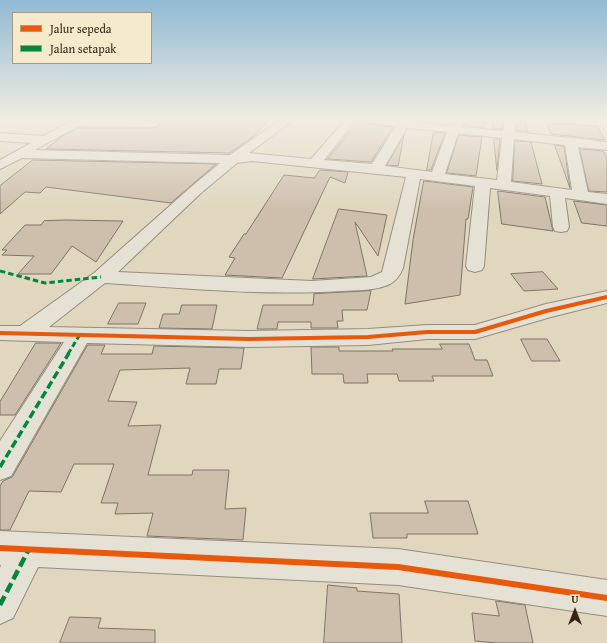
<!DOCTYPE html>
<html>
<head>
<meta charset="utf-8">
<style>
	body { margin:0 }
	#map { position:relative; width:607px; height:643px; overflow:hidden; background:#e0d7be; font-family:"Gentium Book Plus",serif }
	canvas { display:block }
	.legend { position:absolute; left:12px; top:12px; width:140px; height:52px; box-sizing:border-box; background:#f5eacb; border:1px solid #a89b83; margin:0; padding:5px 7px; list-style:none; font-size:12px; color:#352516 }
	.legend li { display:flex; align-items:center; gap:8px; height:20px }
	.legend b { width:20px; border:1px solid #a89b83 }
	.north { position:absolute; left:555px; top:591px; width:40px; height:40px; -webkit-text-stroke:3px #f5eacb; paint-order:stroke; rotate:0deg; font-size:11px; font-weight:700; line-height:16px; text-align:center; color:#352516 }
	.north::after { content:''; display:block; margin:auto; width:14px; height:18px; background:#352516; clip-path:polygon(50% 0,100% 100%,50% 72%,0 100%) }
</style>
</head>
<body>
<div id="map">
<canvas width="607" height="643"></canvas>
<ul class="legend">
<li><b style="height:5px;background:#e8590c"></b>Jalur sepeda</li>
<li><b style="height:5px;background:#00873e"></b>Jalan setapak</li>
</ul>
<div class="north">U</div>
</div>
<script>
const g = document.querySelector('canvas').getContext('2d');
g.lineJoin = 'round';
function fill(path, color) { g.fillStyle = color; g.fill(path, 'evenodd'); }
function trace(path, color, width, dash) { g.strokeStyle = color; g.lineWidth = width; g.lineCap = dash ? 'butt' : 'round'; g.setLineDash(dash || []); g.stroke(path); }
const building = new Path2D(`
	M153 120H218L268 121 254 136 230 153 46 149 61 137 78 128H152L157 127 160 124 157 121Z
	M360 120 368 124 393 127 371 162 328 159Z
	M467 120H485L484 128 464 126Z
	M492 120H503L502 129 493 128Z
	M516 121 525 122 528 132 516 131Z
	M555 123 597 126 605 140 551 134 547 124H555Z
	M434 132 445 133 431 170H427Z
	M404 135 398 166 387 165Z
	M459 135 482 137 476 176 447 173Z
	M494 139H500L497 170Z
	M515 141 531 142 542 184 513 181Z
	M555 145 564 146 570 188Z
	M580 149 603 151 607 158V192L589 191Z
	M33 160 216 164 171 203 46 187 40 193 25 192 0 214V186Z
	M320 170 348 172 345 183 330 177 282 278 225 275 235 258 229 257 244 234H246L284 175 314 178Z
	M424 181 473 187 468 219H466L460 295 405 304 413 240Z
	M498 191 545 197 553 231 502 224Z
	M574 201 607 205V226L582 223Z
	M339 209 387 215 378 256 355 222 367 276 313 279Z
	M66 220 123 221 96 262 72 246 51 274H18L34 256 2 255 7 250H2L25 225H41L44 221Z
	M543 272 558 289 524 291 511 274Z
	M371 291 367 310H342L343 321H337L338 328H311V322H278L277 329H257L263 305H313L314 294Z
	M119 303H146L138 324H108Z
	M182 305H217L212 329 159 328 163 314H179Z
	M521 339H547L560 361H532Z
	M36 343H61L15 415H0V402Z
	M440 344H469L475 360H487L493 376H432L434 381H399L397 374H367L368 383H344L343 374H312L311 347H339V351H393L392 349H442Z
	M88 345H105L101 354H152L154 346 244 348 241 369H219L216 384H186L190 368 120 370 108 401 137 402 128 426 161 425 148 475H192L193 470H229L225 509 246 508 243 540 147 536 153 513 115 514 118 503H101L114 464H74L61 492 29 491 10 530H0V486L3 481 12 477Z
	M425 501H468L478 534H407V538H373L370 513H428Z
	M328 585 357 588V591L399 594 402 643H324Z
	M496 601 525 605 533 643H497L475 641 472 613 499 616Z
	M70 617 101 618 98 628 155 630V643H60Z`);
fill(building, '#cebfac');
trace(building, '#7c7567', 1);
const minor = new Path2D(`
	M73 120 152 121 156 122 158 124 156 126 152 127 78 126 35 150 230 155 280 120H292L291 122 249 153 311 159 345 120H356L324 160 372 164 396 126 368 123 364 122 363 120H411V121L451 126 456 120H466L462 127 503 131 505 120H515V132L607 142V150L578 147 588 192 607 194V204L565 198 569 227 567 231 561 232 555 231 553 227 550 196 490 188 484 266 482 270 475 272 468 270 466 266 475 186 420 179 403 268C400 275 397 280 390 284 375 291 357 290 342 291 263 296 184 288 105 283L49 327 249 331 368 329 427 325H475L546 304 607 291V303L551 317 475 339H427L368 345 249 347 87 343 11 476 0 480V441L64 342 0 340V326H20L94 273 191 187 220 163 22 158 0 169V160L31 143 0 141V133L43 136ZM407 128 447 132 432 172 385 166ZM458 133 502 138 497 180 445 174ZM514 139 565 145 572 190 511 182ZM252 161 406 177 382 272 371 277 312 281 118 272 201 193 237 163Z
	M0 531 398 549 607 580V616L398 585 38 567 13 618 0 624V568L1 565H0Z`);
trace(minor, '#958d7e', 2);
fill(minor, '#e6e1d5');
trace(new Path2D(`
	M0 271 45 283 101 277
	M68 354 79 336`), '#00873e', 3, [5.5, 3]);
trace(new Path2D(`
	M0 467 69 353`), '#00873e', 3.5, [8, 3.5]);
trace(new Path2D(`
	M0 605 29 549`), '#00873e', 4.5, [10, 4.5]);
trace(new Path2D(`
	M0 333 249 339 368 337 427 332H475L546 311 607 297`), '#e8590c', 4);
trace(new Path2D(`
	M0 548 398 567 607 598`), '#e8590c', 6);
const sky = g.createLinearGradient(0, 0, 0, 210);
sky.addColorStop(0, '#91bad4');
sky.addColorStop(0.57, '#f1ede2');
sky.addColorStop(1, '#f1ede200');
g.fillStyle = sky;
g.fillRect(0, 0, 607, 210);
</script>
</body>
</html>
